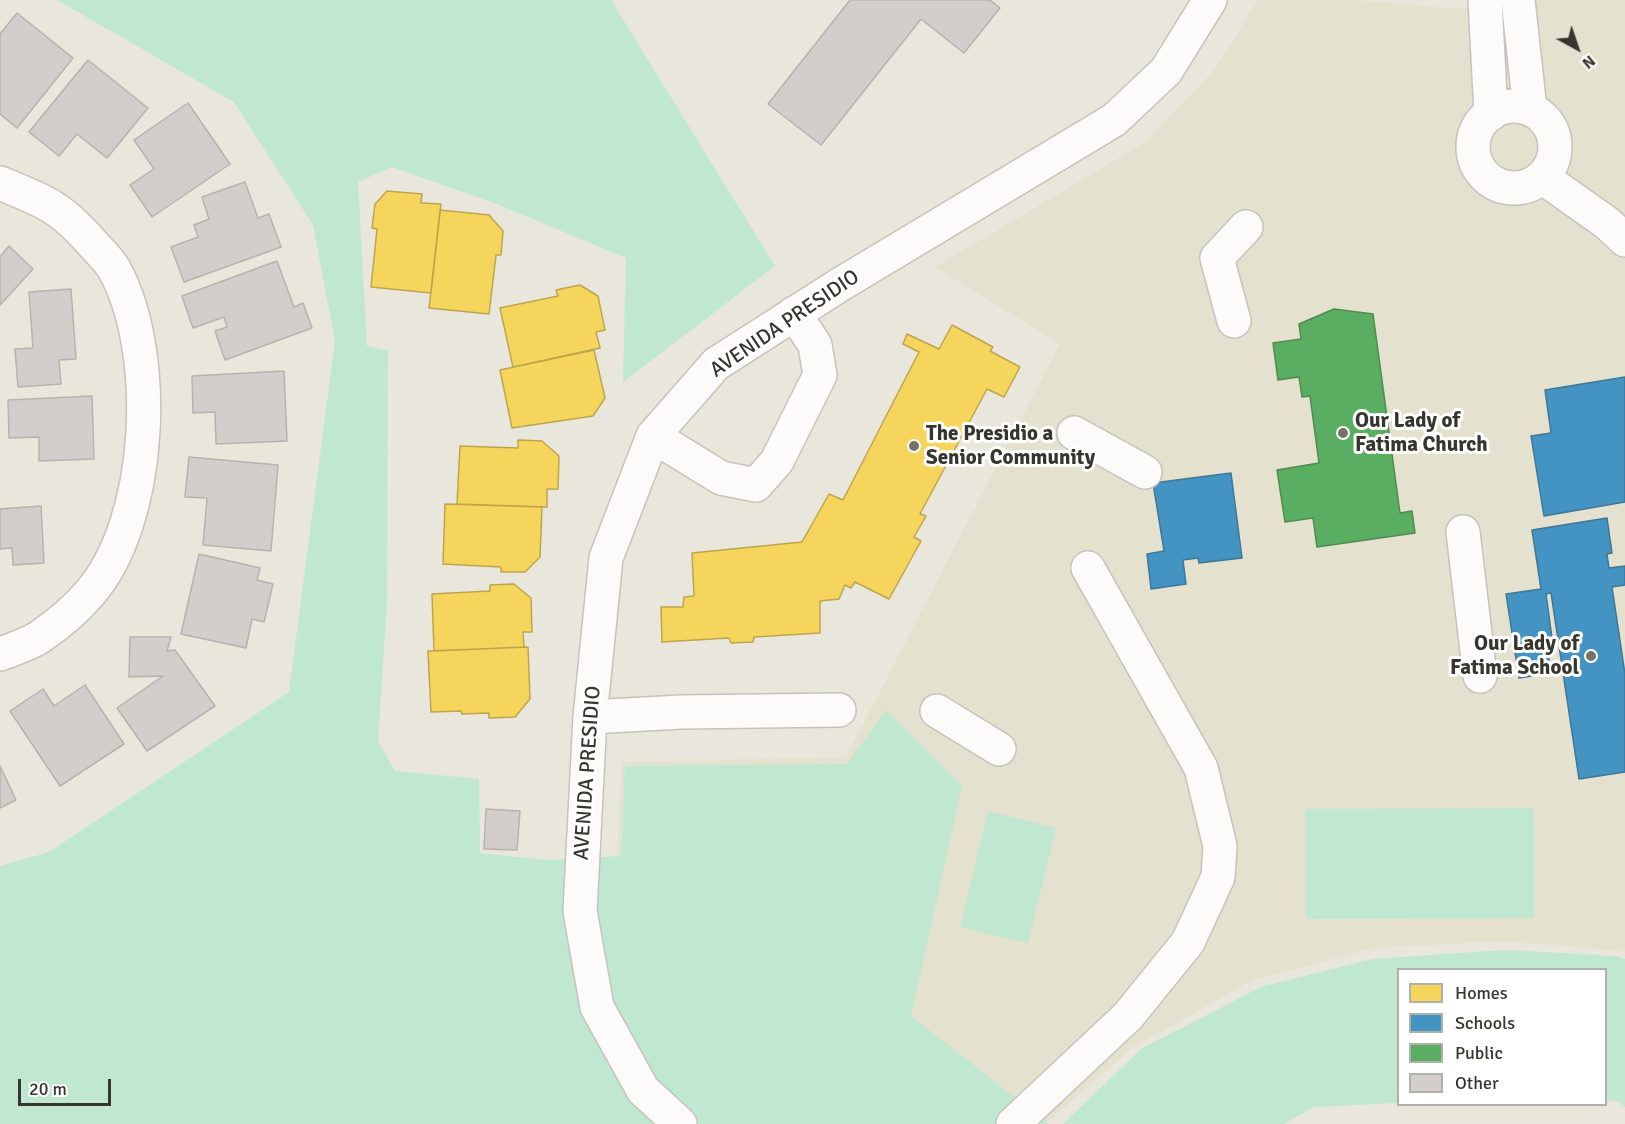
<!DOCTYPE html>
<html>
<head>
<meta charset="utf-8">
<style>
	body { margin:0 }
	#map { position:relative; width:1625px; height:1124px; overflow:hidden; background:#e9e6dc; font-family:Signika,sans-serif }
	canvas { display:block }
	.legend { position:absolute; left:1397px; top:968px; width:210px; height:138px; box-sizing:border-box; background:#fff; border:2px solid #afafab; margin:0; padding:8px 10px; list-style:none; font-size:18px; color:#37362e }
	.legend li { display:flex; align-items:center; gap:12px; height:30px }
	.legend b { width:30px; border:2px solid #afafab }
	.north { position:absolute; left:1547px; top:18px; width:60px; height:60px; -webkit-text-stroke:4px #fff; paint-order:stroke; rotate:140deg; font-size:16px; font-weight:700; line-height:24px; text-align:center; color:#37362e }
	.north::after { content:''; display:block; margin:auto; width:21px; height:27px; background:#37362e; clip-path:polygon(50% 0,100% 100%,50% 72%,0 100%) }
	.scale { position:absolute; left:18px; top:1079px; width:93px; height:27px; box-sizing:border-box; border:3px solid #37362e; border-top:0; padding-left:8px; font-size:18px; line-height:21px; white-space:nowrap; color:#37362e; -webkit-text-stroke:4px #fff; paint-order:stroke }
</style>
</head>
<body>
<div id="map">
<canvas width="1625" height="1124"></canvas>
<ul class="legend">
<li><b style="height:16px;background:#f6d55c"></b>Homes</li>
<li><b style="height:16px;background:#4393c3"></b>Schools</li>
<li><b style="height:16px;background:#5aae61"></b>Public</li>
<li><b style="height:16px;background:#d3cecb"></b>Other</li>
</ul>
<div class="north">N</div>
<div class="scale">20 m</div>
</div>
<script>
const g = document.querySelector('canvas').getContext('2d');
g.lineJoin = 'round';
function fill(path, color) { g.fillStyle = color; g.fill(path, 'evenodd'); }
function trace(path, color, width, dash) { g.strokeStyle = color; g.lineWidth = width; g.lineCap = dash ? 'butt' : 'round'; g.setLineDash(dash || []); g.stroke(path); }
function write(font, color, halo, rows, align = 'center') {
  g.font = font + ' Signika,sans-serif'; g.lineWidth = 6; g.setLineDash([]); g.textBaseline = 'middle'; g.strokeStyle = halo; g.fillStyle = color; for (const [text, x, y, turn = 0] of rows) {
    g.save(); g.translate(x, y); g.rotate((+turn || 0) * Math.PI / 180); g.textAlign = isNaN(turn) ? turn : align; if (halo) g.strokeText(text, 0, 0); g.fillText(text, 0, 0); g.restore();
  }
}
fill(new Path2D(`
	M1258 0H1353L1463 9 1537 0H1625V951L1504 941 1374 948 1253 980 1133 1047 1045 1124H725L612 949 622 762 846 757 1060 344 935 267 1146 142 1215 69Z`), '#e4e1ce');
fill(new Path2D(`
	M57 0H611L775 266 623 382 626 258 497 204 392 167 358 182 367 346 388 351 387 601 378 742 395 771 479 779 480 853 547 860 621 856 625 766 847 764 886 710 962 786 911 1016 1049 1124H0V866L49 852 289 692 335 341 313 225 234 102Z
	M1534 808V918L1306 919 1305 809Z
	M988 811 1056 828 1028 943 960 927Z
	M1504 950 1616 956 1625 959V1107L1618 1101H1606V970H1398V1103L1314 1107 1284 1124H1063L1141 1049 1261 987 1373 959Z`), '#c0e7d0');
const homes = new Path2D(`
	M387 191 422 194 421 203 441 204 431 293 371 287 377 229 372 228 375 204Z
	M440 210 489 215 503 231 501 255H496L489 314 429 308Z
	M580 285 598 296 605 330 596 332 600 348 513 367 500 308 558 296 556 290Z
	M952 325 993 347 990 351 1020 367 1004 397 987 389 920 514 926 516 914 537 921 541 889 599 855 582 851 588 845 585 839 599 820 601V633L754 637 753 642 731 643 729 638 662 642 661 607H683L684 597 694 596 692 553 802 542 829 494 843 500 919 352 903 344 907 334 939 349Z
	M594 350 605 398 593 416 512 428 500 370Z
	M518 440 542 441 559 456 558 489H547V507L457 504 460 446 518 448Z
	M445 504 542 507 540 557 525 572H501V567L443 564Z
	M514 584 531 598 532 632H523L524 647 434 651 432 594 490 591V585Z
	M528 647 530 699 515 717 489 718V713L462 714 461 711 431 712 428 651Z`);
fill(homes, '#f6d55c');
trace(homes, '#bda54e', 1.5);
const schools = new Path2D(`
	M1625 377V502L1544 516 1531 436 1551 433 1545 390Z
	M1231 473 1242 558 1199 563 1198 558 1183 560 1186 584 1151 589 1147 554 1164 551 1153 483Z
	M1607 518 1612 553 1607 554 1609 568 1625 566V585L1612 587 1625 674V772L1579 779 1551 593 1546 594 1552 638 1546 639 1551 673 1519 678 1506 594 1541 589 1532 530Z`);
fill(schools, '#4393c3');
trace(schools, '#3f7796', 1.5);
const public = new Path2D(`
	M1334 309 1373 314 1400 513 1412 511 1415 533 1317 547 1313 518 1285 522 1277 470 1319 463 1310 396 1302 397 1299 377 1278 380 1273 343 1301 339 1299 324Z`);
fill(public, '#5aae61');
trace(public, '#508a52', 1.5);
const building = new Path2D(`
	M850 0H990L1000 8 964 53 921 19 821 145 768 104Z
	M17 13 73 58 17 128 0 114V34Z
	M88 60 148 108 107 158 77 134 59 156 29 132Z
	M188 103 230 164 152 217 130 185 154 169 134 140Z
	M245 182 258 218 269 214 281 247 184 282 171 247 198 237 194 225 209 219 202 197Z
	M9 246 33 269 0 305V257Z
	M277 261 294 307 303 303 312 328 225 360 215 331 227 327 224 317 193 328 182 296Z
	M71 289 76 359 59 360 61 384 18 387 15 349 33 348 29 292Z
	M284 371 287 441 216 444 215 412 193 413 192 376Z
	M92 396 94 459 39 461V437L9 438 8 400Z
	M189 457 278 465 271 551 203 545 207 498 185 497Z
	M41 506 44 563 13 565 12 548 0 549V509Z
	M199 554 260 568 257 580 273 584 264 622 252 619 246 648 181 634Z
	M130 637H171L167 651 175 650 215 706 147 751 117 708 163 676 129 677Z
	M85 685 124 744 60 786 10 711 43 689 54 706Z
	M0 766 16 800 0 808Z
	M486 809 520 811 517 850 484 849Z`);
fill(building, '#d3cecb');
trace(building, '#b8b2af', 1.5);
const minor = new Path2D(`
	M1485 0 1491 114
	M1518 0 1530 109
	M1473 147a41 41 0 1 1 82 0a41 41 0 1 1-82 0Z
	M1542 177 1607 223 1625 240
	M0 183C46 202 60 206 93 244 100 252 109 260 114 269 160 351 153 522 89 594 77 608 57 625 41 636 30 644 13 649 0 654
	M1234 321 1217 258 1246 227
	M1074 433 1145 472
	M653 436 721 478 756 485 777 461 820 375 815 345 794 313
	M1463 532 1480 676
	M937 711 999 749
	M590 717 681 712 839 710
	M680 1124 643 1090 597 1007 580 911 590 717 606 558 653 436 716 364 841 284 1114 120 1166 71 1210 0
	M1013 1124 1128 1016 1188 942 1218 877 1220 846 1201 768 1088 568`);
trace(minor, '#c5c3bb', 36);
trace(minor, '#fcfbfa', 33);
for (const [x, y, r, color] of [
	[1343,433,6,"#75746b"],
	[914,446,6,"#75746b"],
	[1591,656,6,"#75746b"]
]) { const dot = new Path2D(); dot.arc(x, y, r, 0, 2 * Math.PI); g.fillStyle = color; g.fill(dot); trace(dot, '#fff', 2); }
write('21px', '#37362e', '#fff', [
	["AVENIDA PRESIDIO",785,324,-34],
	["AVENIDA PRESIDIO",588,773,-86]
]);
write('bold 21px', '#37362e', '#fff', [
	["Our Lady of",1355,421],
	["Fatima Church",1355,445],
	["The Presidio a",926,434],
	["Senior Community",926,458],
	["Our Lady of",1579,644,"right"],
	["Fatima School",1579,668,"right"]
], 'left');
</script>
</body>
</html>
